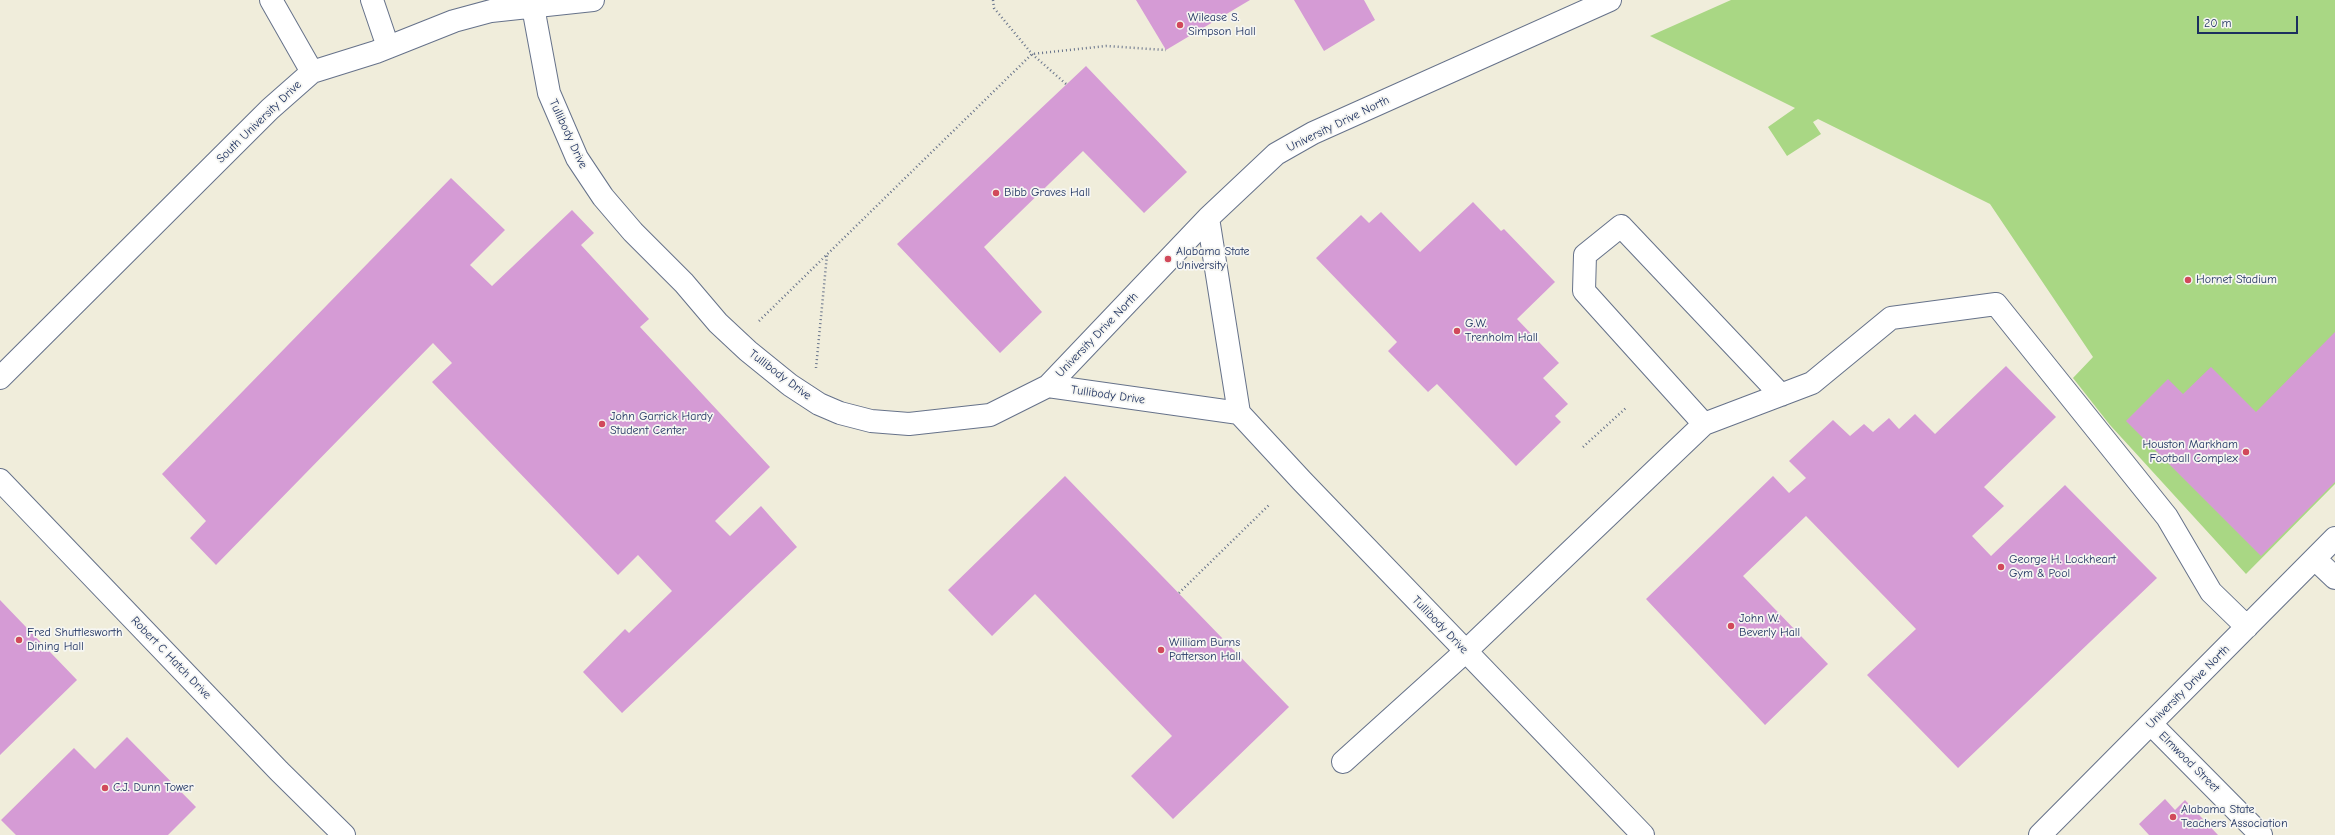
<!DOCTYPE html>
<html>
<head>
<meta charset="utf-8">
<style>
	body { margin:0 }
	#map { position:relative; width:2335px; height:835px; overflow:hidden; background:#f0eddb; font-family:"Comic Neue",sans-serif }
	canvas { display:block }
	.scale { position:absolute; left:2197px; top:16px; width:101px; height:18px; box-sizing:border-box; border:2px solid #1b2f5e; border-top:0; padding-left:5px; font-size:12px; line-height:14px; white-space:nowrap; color:#1b2f5e; -webkit-text-stroke:3px #f6f6f2; paint-order:stroke }
</style>
</head>
<body>
<div id="map">
<canvas width="2335" height="835"></canvas>
<div class="scale">20 m</div>
</div>
<script>
const g = document.querySelector('canvas').getContext('2d');
g.lineJoin = 'round';
function fill(path, color) { g.fillStyle = color; g.fill(path, 'evenodd'); }
function trace(path, color, width, dash) { g.strokeStyle = color; g.lineWidth = width; g.lineCap = dash ? 'butt' : 'round'; g.setLineDash(dash || []); g.stroke(path); }
function write(font, color, halo, rows, align = 'center') {
  g.font = font + ' "Comic Neue",sans-serif'; g.lineWidth = 3.5; g.setLineDash([]); g.textBaseline = 'middle'; g.strokeStyle = halo; g.fillStyle = color; for (const [text, x, y, turn = 0] of rows) {
    g.save(); g.translate(x, y); g.rotate((+turn || 0) * Math.PI / 180); g.textAlign = isNaN(turn) ? turn : align; if (halo) g.strokeText(text, 0, 0); g.fillText(text, 0, 0); g.restore();
  }
}
fill(new Path2D(`
	M1731 0H2335V484L2246 574 2110 425 2073 378 2093 357 1990 204 1818 119 1813 122 1821 134 1787 156 1768 127 1795 108 1650 36Z`), '#a9d784');
fill(new Path2D(`
	M1136 0H1250L1166 50Z
	M1294 0H1364L1375 20 1324 51Z
	M1086 66 1187 172 1144 213 1083 151 984 247 1042 312 1000 353 897 244Z
	M451 178 505 230 470 265 492 286 572 210 594 233 581 245 649 319 640 327 770 467 715 521 730 536 761 506 797 547 622 713 583 672 625 629 629 633 672 591 638 555 618 575 432 382 452 363 433 343 216 565 190 538 206 521 162 474Z
	M1473 202 1501 231 1504 229 1555 282 1517 319 1559 363 1543 378 1568 404 1555 416 1561 422 1516 466 1437 384 1428 392 1388 351 1397 342 1316 258 1361 215 1369 223 1381 212 1420 252Z
	M2335 332V482L2261 556 2126 421 2168 379 2183 394 2211 367 2256 412Z
	M2006 366 2056 417 1984 487 2004 506 1972 536 1991 556 2065 485 2157 578 1958 768 1867 675 1916 629 1806 516 1743 576 1828 664 1765 725 1646 599 1773 476 1789 493 1806 478 1789 461 1833 420 1850 436 1864 424 1873 432 1889 418 1899 429 1915 414 1935 434Z
	M1065 476 1289 707 1173 819 1131 776 1172 736 1035 594 992 636 948 590Z
	M0 600 77 680 0 755Z
	M127 737 196 807 168 835H16L1 820 74 748 95 769Z
	M2165 799 2175 810 2185 800 2218 835H2149L2139 824Z`), '#d59bd5');
const minor = new Path2D(`
	M271 0 312 72
	M372 0 388 47
	M533 7 549 93 577 158 603 197 633 232 684 283 718 323 748 351 790 385 819 404 840 413 871 421 909 424 990 415 1048 386 1239 413
	M1208 218 1239 413 1302 481 1643 835
	M0 378 270 109 312 72 376 52 454 21 491 11 593 0
	M1048 386 1208 218 1276 154 1313 133 1610 0
	M1704 424 1584 291 1585 255 1621 226 1781 395
	M0 480 279 771 344 835
	M2315 559 2335 578
	M2151 724 2261 835
	M1343 762 1466 651 1704 424 1812 383 1891 318 1996 304 2167 517 2211 592 2247 627
	M2040 835 2335 538`);
trace(minor, '#66728a', 24);
trace(new Path2D(`
	M993 0 994 8 1032 54 1066 84
	M759 321 1032 54 1106 46 1166 50
	M816 368 827 255
	M1583 447 1627 407
	M1179 593 1269 505`), '#66728a', 2.5, [1, 3]);
trace(minor, '#fff', 22);
for (const [x, y, r, color] of [
	[1180,25,4,"#d1495b"],
	[996,193,4,"#d1495b"],
	[1168,259,4,"#d1495b"],
	[2188,280,4,"#d1495b"],
	[1457,331,4,"#d1495b"],
	[602,424,4,"#d1495b"],
	[2246,452,4,"#d1495b"],
	[2001,567,4,"#d1495b"],
	[1731,626,4,"#d1495b"],
	[19,640,4,"#d1495b"],
	[1161,650,4,"#d1495b"],
	[105,788,4,"#d1495b"],
	[2173,817,4,"#d1495b"]
]) { const dot = new Path2D(); dot.arc(x, y, r, 0, 2 * Math.PI); g.fillStyle = color; g.fill(dot); trace(dot, '#f6f6f2', 1.5); }
write('12px', '#1b2f5e', '#f6f6f2', [
	["Wilease S.",1188,18],
	["Simpson Hall",1188,32],
	["Bibb Graves Hall",1004,193],
	["Alabama State",1176,252],
	["University",1176,266],
	["Hornet Stadium",2196,280],
	["G.W.",1465,324],
	["Trenholm Hall",1465,338],
	["John Garrick Hardy",610,417],
	["Student Center",610,431],
	["Houston Markham",2238,445,"right"],
	["Football Complex",2238,459,"right"],
	["George H. Lockheart",2009,560],
	["Gym & Pool",2009,574],
	["John W.",1739,619],
	["Beverly Hall",1739,633],
	["Fred Shuttlesworth",27,633],
	["Dining Hall",27,647],
	["William Burns",1169,643],
	["Patterson Hall",1169,657],
	["C.J. Dunn Tower",113,788],
	["Alabama State",2181,810],
	["Teachers Association",2181,824]
], 'left');
write('12px', '#1b2f5e', '#f6f6f2', [
	["South University Drive",259,122,-44],
	["University Drive North",1338,124,-26],
	["Tullibody Drive",568,134,65],
	["University Drive North",1097,335,-46],
	["Tullibody Drive",780,375,37],
	["Tullibody Drive",1108,395,8],
	["Tullibody Drive",1440,625,46],
	["Robert C Hatch Drive",171,658,46],
	["University Drive North",2188,687,-45],
	["Elmwood Street",2189,762,45]
]);
</script>
</body>
</html>
